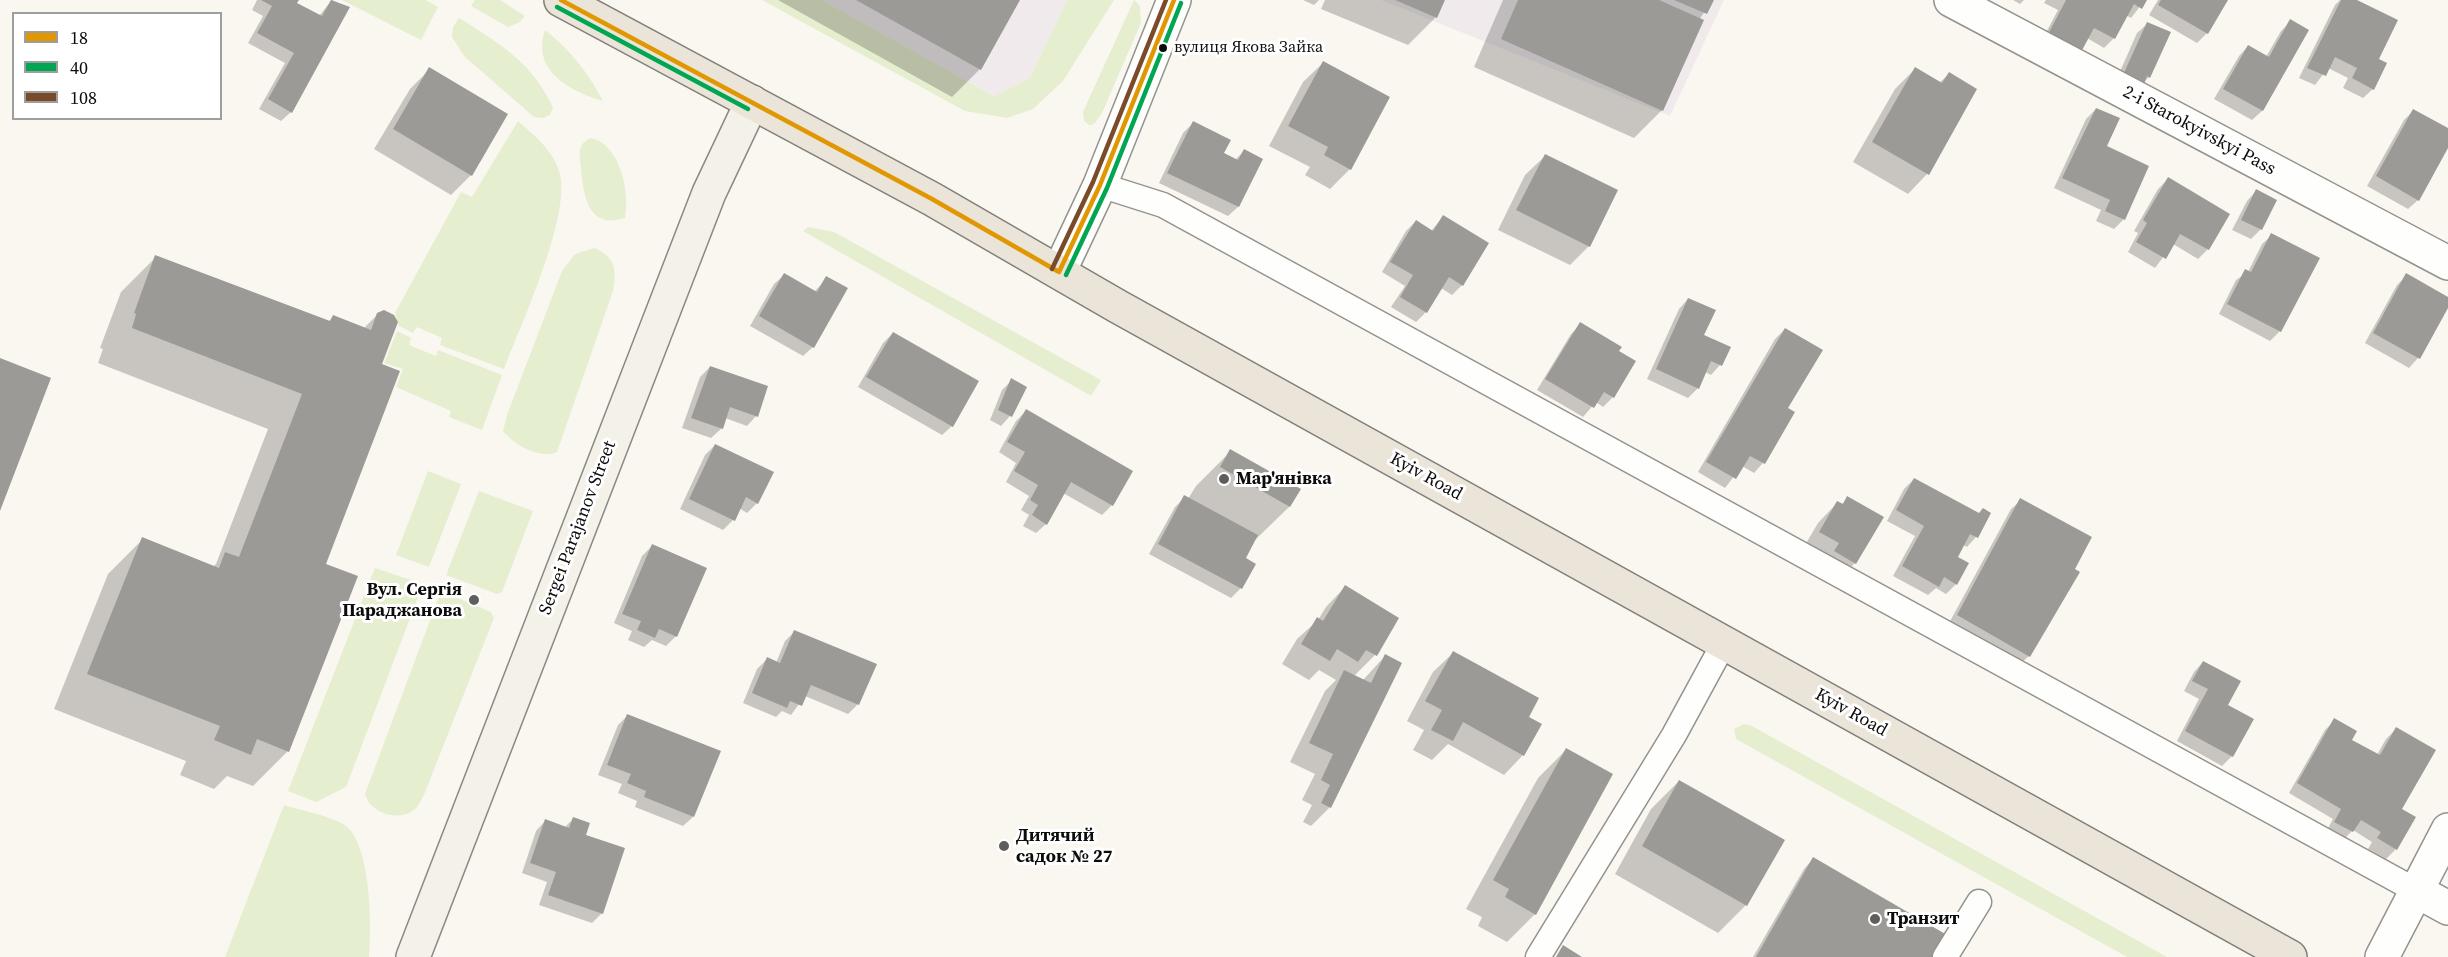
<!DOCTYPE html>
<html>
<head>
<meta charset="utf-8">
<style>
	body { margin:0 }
	#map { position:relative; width:2448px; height:957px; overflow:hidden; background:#faf7f0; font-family:"Source Serif 4",serif }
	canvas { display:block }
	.legend { position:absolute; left:12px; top:12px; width:210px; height:108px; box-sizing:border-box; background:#fff; border:2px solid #9e9e9e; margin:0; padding:8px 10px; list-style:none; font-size:18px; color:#0c0c0c }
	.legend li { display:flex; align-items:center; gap:12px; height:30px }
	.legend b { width:30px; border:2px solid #9e9e9e }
</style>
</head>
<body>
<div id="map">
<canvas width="2448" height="957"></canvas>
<ul class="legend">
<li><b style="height:8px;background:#e09701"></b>18</li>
<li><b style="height:8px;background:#00a651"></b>40</li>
<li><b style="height:8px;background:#7a4b2a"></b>108</li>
</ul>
</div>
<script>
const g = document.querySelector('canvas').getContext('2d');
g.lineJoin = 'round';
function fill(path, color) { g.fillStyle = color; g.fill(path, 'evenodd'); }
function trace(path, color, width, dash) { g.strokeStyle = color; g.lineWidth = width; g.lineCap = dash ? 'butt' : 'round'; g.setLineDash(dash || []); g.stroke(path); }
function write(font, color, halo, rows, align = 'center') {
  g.font = font + ' "Source Serif 4",serif'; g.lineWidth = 6; g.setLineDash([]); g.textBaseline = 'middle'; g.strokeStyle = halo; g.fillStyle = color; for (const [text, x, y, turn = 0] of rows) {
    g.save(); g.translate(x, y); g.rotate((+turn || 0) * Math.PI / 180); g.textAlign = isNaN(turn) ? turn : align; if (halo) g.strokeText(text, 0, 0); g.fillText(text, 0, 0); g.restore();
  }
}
fill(new Path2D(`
	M822 0H1067L1030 78 994 96Z
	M1381 0H1724L1670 116Z`), '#f0eaed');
fill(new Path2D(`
	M342 0H426L438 7 421 40Z
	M475 0H500L525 16 520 22 508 27 471 6Z
	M762 0H822L994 96 1030 78 1067 0H1114L1063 81 1033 109 1007 118 965 111Z
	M1134 0 1140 6 1141 23 1102 113 1094 124 1089 125 1084 121 1083 112Z
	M459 18C498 42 534 64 553 108L550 115 543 118 534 117 464 56 452 37 453 27Z
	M545 30C570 50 588 72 603 101 569 91 531 70 545 30Z
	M518 121C535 136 554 151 560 174 570 219 521 324 504 369L440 345 442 338 417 327 413 333 399 326 395 313 461 192 472 197Z
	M591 138C620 144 630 192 625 218 588 230 584 196 581 170 581 163 578 153 581 147 583 142 586 140 591 138Z
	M808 227 834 232 1101 380 1091 396 803 231Z
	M594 248C615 256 617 270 613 291L557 452C540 460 513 444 503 431L507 415 562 271 575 254Z
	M397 331 411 338 409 345 436 356 438 350 502 375 482 430 449 417 451 411 396 387 403 369 384 363Z
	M428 471 461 484 429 567 396 555Z
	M479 491 533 511 502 592 497 594 446 575Z
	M375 568 423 584 346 787 316 802 288 791Z
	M441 591 491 612 494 618 429 782C426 790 422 801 416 808 402 823 370 814 365 794Z
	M1744 724 1752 726 2167 957H2127L1736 739 1734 729Z
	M284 805C300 810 335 817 346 826 371 845 372 928 369 957H225Z`), '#e6eed0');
fill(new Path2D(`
	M257 0H297L295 3 319 16 332 0 348 8 291 112 281 121 259 109 285 63 248 43 263 16 252 10Z
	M778 0H1018L980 69 952 97Z
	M1303 0H1319L1314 5Z
	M1325 0H1443L1436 17 1408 45 1321 9Z
	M1503 0H1712L1699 20 1662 110 1634 138 1474 67Z
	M2013 0H2024L2020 4Z
	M2046 0H2145L2131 18 2126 15 2114 38 2104 48 2087 38 2040 44 2058 10 2044 3Z
	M2158 0H2226L2207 33 2197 43 2149 15Z
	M2340 0H2354L2377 60 2373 89 2363 98 2343 88 2348 78 2328 68 2315 85 2299 78 2335 5Z
	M2291 21 2307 30 2262 111 2252 120 2214 99 2239 56 2248 46 2266 57 2281 31Z
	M2147 24 2149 77 2139 87 2114 85 2137 33Z
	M1323 63 1350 169 1330 189 1305 175 1310 167 1269 146 1303 82Z
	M430 69 471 175 451 195 374 149 410 89Z
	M1915 69 1939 83 1949 74 1975 89 1927 174 1908 194 1853 162 1895 89Z
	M2096 109 2105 147 2147 167 2123 220 2114 229 2096 221 2101 210 2054 188 2086 119Z
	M2413 111 2448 130V145L2418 200 2408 209 2367 186 2404 120Z
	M1193 123 1222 153 1235 160 1244 151 1261 159 1238 207 1228 216 1159 183 1183 133Z
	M1545 156 1589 246 1570 265 1498 230 1525 175Z
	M2168 179 2208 249 2198 259 2173 244 2155 268 2128 252 2138 233 2134 231 2158 189Z
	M2256 191 2275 200 2261 229 2251 239 2232 230 2247 201Z
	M1444 216 1462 285 1452 295 1441 288 1426 312 1416 322 1391 307 1405 286 1382 272 1406 231 1416 221 1431 231Z
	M2272 235 2280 331 2270 341 2219 314 2236 280 2248 272 2262 244Z
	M156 257 328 322 333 317 364 328 378 314 380 365 324 565 288 751 253 786 227 776 214 789 180 775 186 761 54 709 108 574 143 539 212 567 216 564 268 429 98 363 103 349 100 348 121 292Z
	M784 275 814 292 827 278 813 347 803 356 750 326 774 284Z
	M2407 275 2448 298V304L2418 358 2409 368 2365 343 2397 285Z
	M1688 299 1702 336 1729 348 1720 365 1711 375 1705 372 1698 388 1688 398 1647 379 1679 309Z
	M1581 324 1617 352 1613 397 1603 407 1596 402 1583 417 1537 390 1571 334Z
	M1785 329 1763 463 1754 473 1742 466 1725 488 1698 472 1775 339Z
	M893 333 952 426 942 435 858 387 883 343Z
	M710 367 756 416 747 426 725 418 721 429 711 438 682 428 700 377Z
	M1012 380 1025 387 1010 416 1001 426 990 420 1002 390Z
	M1026 411 1131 472 1112 505 1102 515 1063 493 1046 524 1036 533 1023 526 1029 515 1021 510 1029 496 1006 482 1016 463 999 452 1016 421Z
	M715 445 757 503 747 513 739 508 733 520 723 530 680 509 705 455Z
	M1231 451 1299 490 1289 507 1254 541 1244 559 1241 588 1231 598 1149 554 1175 507 1185 497 1188 499 1196 486Z
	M1914 479 1978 514H1989L1976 537 1967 547 1963 545 1956 557V584L1946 594 1936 588 1928 595 1893 576 1915 536 1887 521 1904 489Z
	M1848 498 1855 563 1835 583 1801 552 1818 523 1837 503 1841 505Z
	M2021 500 2029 656 2019 665 1948 625 2011 509Z
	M652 546 676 636 666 646 652 640 644 647 628 640 632 631 614 623 642 556Z
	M1345 587 1375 655 1354 676 1363 680 1385 656 1330 807 1311 826 1303 822 1312 805 1302 800 1315 774 1290 762 1325 691 1336 680 1319 670 1309 680 1282 664 1297 639 1318 620 1326 607Z
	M795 631 858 704 848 714 805 696 791 715 782 711 776 717 743 703 757 669 767 659 776 663 785 641Z
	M1453 653 1523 755 1504 775 1448 744 1432 760 1413 750 1424 730 1407 721 1433 672Z
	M2203 662 2232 756 2222 766 2177 741 2199 699 2184 691 2194 672Z
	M628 715 693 817 683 826 635 807 637 801 618 793 622 784 598 775 618 725Z
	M2335 720 2350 740 2377 755 2386 739 2396 729 2400 810 2396 849 2386 859 2368 849 2372 842 2353 830 2342 841 2326 832 2333 819 2289 793 2325 730Z
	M1566 750 1535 914 1507 942 1478 926 1482 917 1466 909 1538 778Z
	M1679 781 1746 905 1718 933 1615 874 1651 809Z
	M573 819 584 836 602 913 592 923 539 905 547 882 522 873 536 831 545 821 564 828Z
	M1813 859 1933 957H1753L1804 869Z`), '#0003');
fill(new Path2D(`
	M261 0H299L297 3 322 16 331 0 350 7 292 113 268 99 294 53 257 33 272 6Z
	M856 0H1020L981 70Z
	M1395 0H1445L1437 18Z
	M1518 0H1659L1704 20 1663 111 1501 39Z
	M1674 0H1714L1707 14Z
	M2066 0H2147L2142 9 2134 4 2115 39 2094 28 2081 52 2048 34Z
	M2161 0H2228L2208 34 2158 5Z
	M2341 0H2357L2398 20 2379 59 2387 63 2374 90 2352 78 2357 68 2335 57 2326 76 2307 68Z
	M2290 19 2309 30 2263 111 2223 89 2248 45 2269 57Z
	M2147 22 2171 32 2150 78 2147 76 2144 84 2123 75Z
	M1323 61 1390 97 1351 170 1324 155 1328 147 1288 126Z
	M429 67 508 114 472 176 393 129Z
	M1915 67 1942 83 1949 72 1977 89 1929 175 1872 142Z
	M2096 108 2120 118 2107 146 2149 166 2125 220 2105 211 2110 200 2062 178Z
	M2413 109 2448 128V148L2419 201 2376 176Z
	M1193 121 1231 140 1224 153 1238 160 1244 149 1263 159 1239 207 1167 173Z
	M1545 154 1618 190 1590 247 1516 210Z
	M2168 177 2230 214 2209 250 2180 234 2166 259 2136 242 2147 223 2143 220Z
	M2256 189 2277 200 2262 230 2241 220Z
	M1443 215 1489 243 1463 286 1449 277 1427 313 1400 297 1413 275 1390 262 1416 220 1433 231Z
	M2271 233 2320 258 2281 332 2227 304 2245 269 2251 272Z
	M155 255 330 321 333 315 371 330 377 313 384 310 394 315 398 322 382 364 400 371 326 564 358 576 289 752 257 739 251 755 214 740 220 726 87 674 142 537 219 568 225 552 239 557 302 394 132 328 136 314 134 313Z
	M784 273 817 292 826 276 848 288 814 348 759 316Z
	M2406 273 2448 297V308L2420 359 2373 333Z
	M1688 298 1716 310 1704 335 1731 347 1722 366 1711 361 1699 389 1656 369Z
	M1580 322 1622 347 1619 351 1636 361 1614 398 1604 392 1594 408 1545 379Z
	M1785 328 1823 350 1788 408 1795 412 1765 464 1750 456 1736 479 1706 462Z
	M893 332 979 381 953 427 866 377Z
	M0 358 51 378 0 511Z
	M710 366 768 386 758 417 730 407 723 429 691 418Z
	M1011 378 1027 387 1012 417 998 410Z
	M1026 409 1133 471 1113 506 1071 482 1047 525 1032 515 1038 505 1030 500 1038 485 1014 471 1025 452 1007 442Z
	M715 444 774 472 758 504 746 497 735 521 689 499Z
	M1230 449 1301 489 1290 507 1220 467Z
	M1914 478 1979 513 1983 508 1991 513 1978 538 1970 534 1958 557 1969 563 1957 585 1944 577 1939 587 1902 566 1924 526 1896 510Z
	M1184 495 1258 535 1246 558 1256 564 1242 589 1158 544Z
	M1847 496 1884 517 1856 564 1834 551 1839 543 1819 532 1837 501 1843 504Z
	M2020 498 2092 537 2075 569 2080 572 2030 657 1957 615Z
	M652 544 707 568 677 637 659 629 655 638 637 630 641 621 622 614Z
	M1345 585 1399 618 1377 656 1366 650 1358 662 1337 649 1330 661 1301 644 1317 617 1323 621Z
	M794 630 877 664 859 705 811 685 802 706 790 701 787 708 752 693 767 657 780 663Z
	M1453 651 1539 698 1529 717 1542 724 1524 756 1463 722 1453 741 1431 730 1442 710 1425 701Z
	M1385 654 1402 663 1331 808 1321 803 1330 785 1321 780 1333 754 1309 743 1344 670 1371 683Z
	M2203 661 2241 681 2228 705 2254 719 2233 757 2185 731 2208 689 2192 681Z
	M627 714 721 751 694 817 644 797 646 791 627 783 631 774 607 765Z
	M2334 718 2357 731 2352 740 2380 755 2396 727 2436 750 2402 809 2416 817 2397 850 2377 838 2381 832 2361 820 2353 832 2334 822 2341 809 2297 783Z
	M1566 748 1613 774 1536 915 1505 897 1509 889 1493 880Z
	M1679 780 1785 840 1747 906 1642 846Z
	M573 817 590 823 586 835 625 848 603 914 548 895 556 872 530 863 545 819 569 828Z
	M1813 857 1947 935 1935 957H1756Z
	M1563 945 1582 957H1556Z`), '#9c9a96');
const service = new Path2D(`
	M1100 185 1163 205 2415 890
	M1538 957 1674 735 1724 643
	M1945 957 1979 902`);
const minor = new Path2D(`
	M1951 0 2448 263
	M2415 890 2448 908
	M2382 957 2448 830`);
const tertiary = new Path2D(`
	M1059 272 1100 185 1174 0`);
const secondary = new Path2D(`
	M413 957 709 193 752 102`);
const primary = new Path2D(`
	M561 0 932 199 1117 306 2290 957`);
trace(service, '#93928f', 27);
trace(minor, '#93928f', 36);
trace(tertiary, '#93928f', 36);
trace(secondary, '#8a8885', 36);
trace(primary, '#807f7c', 36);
trace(service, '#fefefd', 24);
trace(minor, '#fefefd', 33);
trace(tertiary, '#fefefd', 33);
trace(secondary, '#f4f1e8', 33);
trace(primary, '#ebe4d8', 33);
trace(new Path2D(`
	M561 0 932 199 1059 272
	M1059 272 1100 185 1174 0`), '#e09701', 4.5);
trace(new Path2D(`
	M557 7 748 109
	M1066 275 1107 188 1181 3`), '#00a651', 4.5);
trace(new Path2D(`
	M1052 269 1093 182 1166 0`), '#7a4b2a', 4.5);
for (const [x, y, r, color] of [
	[1163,48,5,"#0c0c0c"],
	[1224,479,6,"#5f5e5c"],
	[474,600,6,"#5f5e5c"],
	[1004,846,6,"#5f5e5c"],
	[1875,919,6,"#5f5e5c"]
]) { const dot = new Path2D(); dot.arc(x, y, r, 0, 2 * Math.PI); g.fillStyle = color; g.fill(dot); trace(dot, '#fff', 2); }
write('16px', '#0c0c0c', '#fff', [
	["вулиця Якова Зайка",1174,48]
], 'left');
write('18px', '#0c0c0c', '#fff', [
	["2-i Starokyivskyi Pass",2199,131,28],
	["Kyiv Road",1426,477,29],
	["Sergei Parajanov Street",578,528,-69],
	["Kyiv Road",1851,713,29]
]);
write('bold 18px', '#0c0c0c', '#fff', [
	["Мар'янівка",1236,479],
	["Вул. Сергія",462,590,"right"],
	["Параджанова",462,611,"right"],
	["Дитячий",1016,836],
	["садок № 27",1016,857],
	["Транзит",1887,919]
], 'left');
</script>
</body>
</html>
